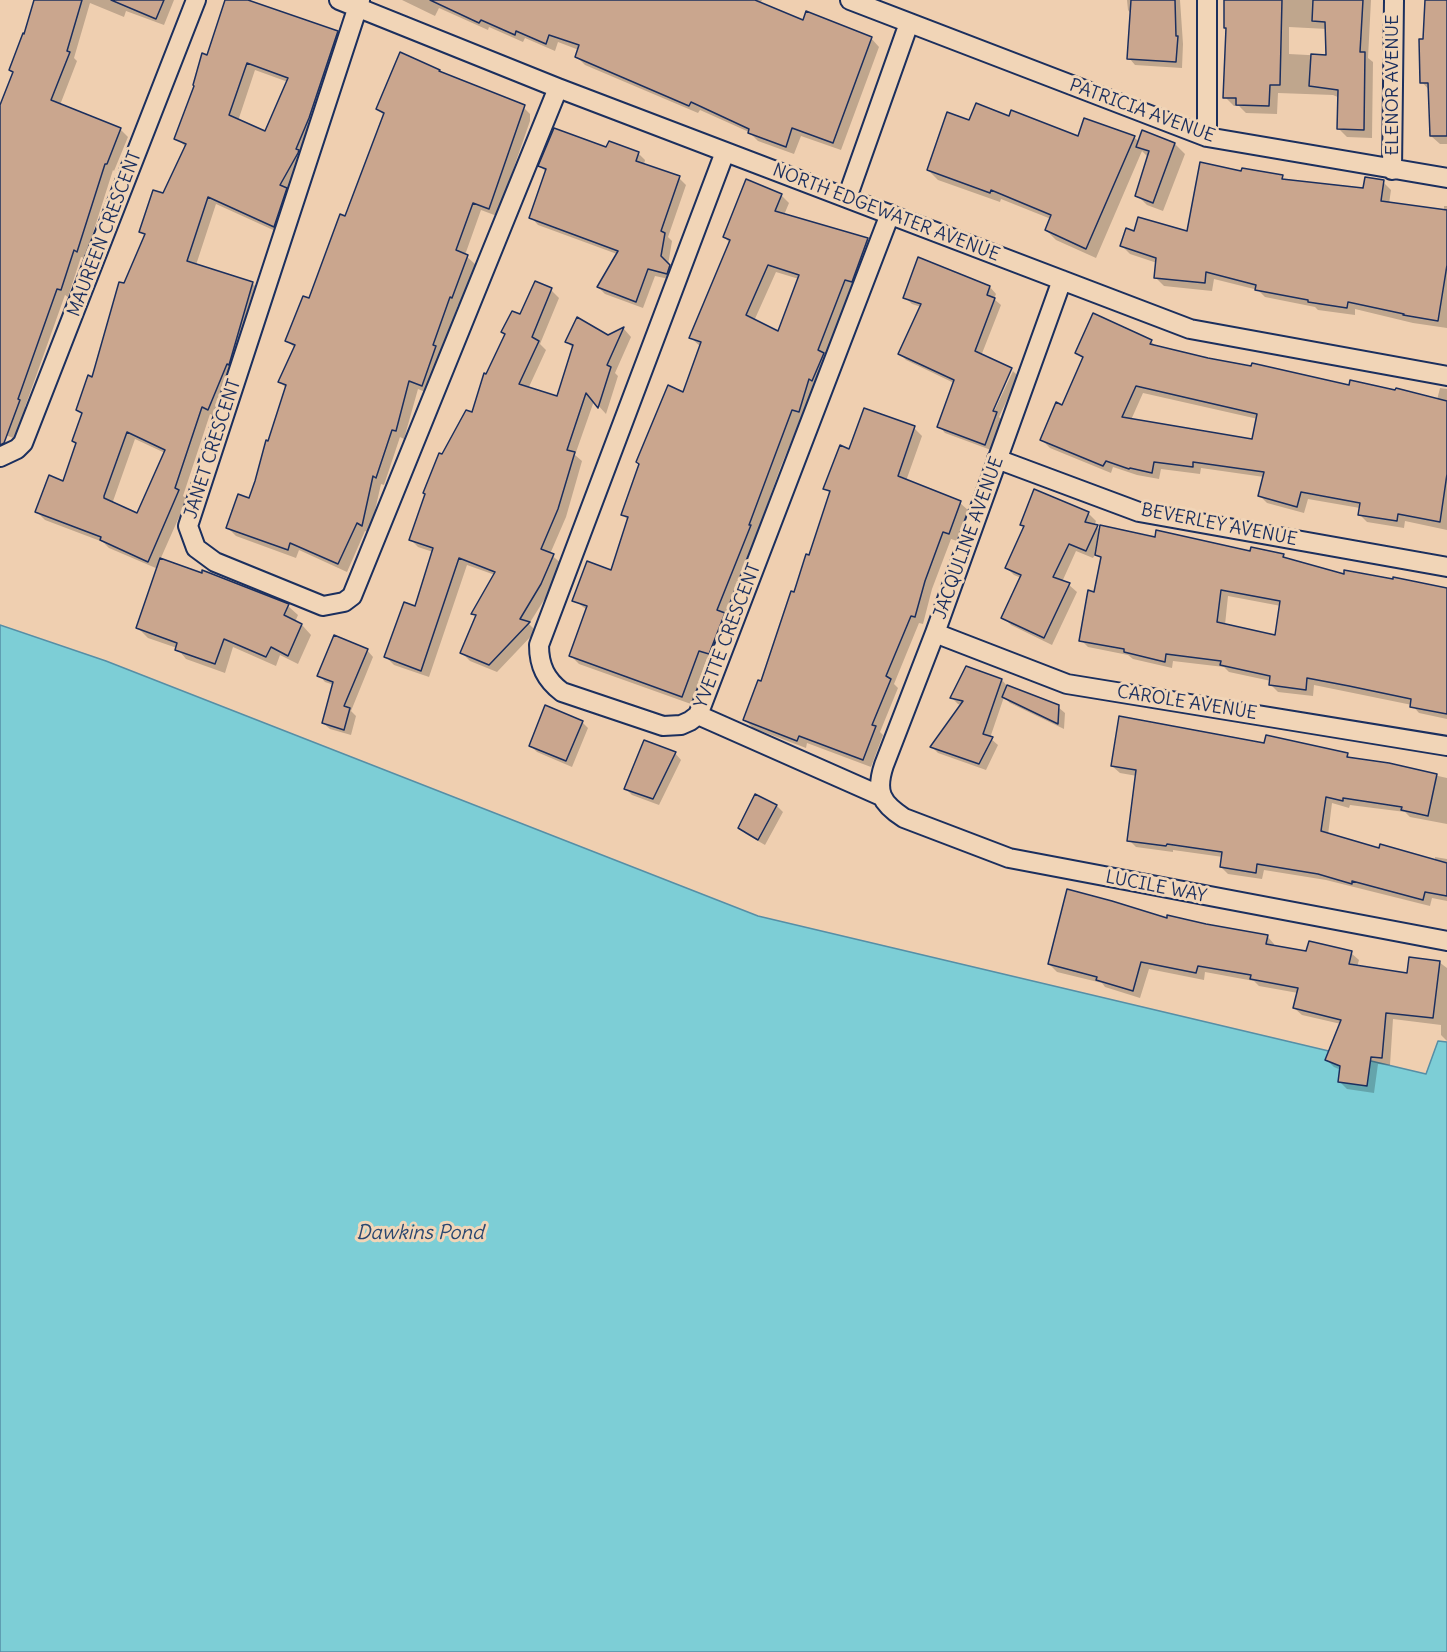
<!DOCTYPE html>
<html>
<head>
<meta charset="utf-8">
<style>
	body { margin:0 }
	canvas { display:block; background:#efcfb0 }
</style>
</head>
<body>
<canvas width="1447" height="1652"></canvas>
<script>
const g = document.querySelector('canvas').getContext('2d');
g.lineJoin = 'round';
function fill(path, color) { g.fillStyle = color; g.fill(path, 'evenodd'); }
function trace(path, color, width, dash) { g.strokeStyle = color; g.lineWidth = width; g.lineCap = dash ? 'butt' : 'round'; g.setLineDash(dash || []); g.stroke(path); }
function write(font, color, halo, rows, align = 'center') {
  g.font = font + ' Delius,sans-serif'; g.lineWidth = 6; g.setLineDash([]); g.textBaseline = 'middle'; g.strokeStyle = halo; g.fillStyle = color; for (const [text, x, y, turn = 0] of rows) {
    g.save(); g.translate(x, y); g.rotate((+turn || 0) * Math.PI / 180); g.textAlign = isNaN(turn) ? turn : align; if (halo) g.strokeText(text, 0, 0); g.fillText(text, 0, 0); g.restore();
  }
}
const water = new Path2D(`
	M0 625 106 661 758 916 1426 1074 1438 1041 1447 1042V1652H0Z`);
fill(water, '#7dced6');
trace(water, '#568ea6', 1.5);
fill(new Path2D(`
	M36 0H174L164 25 126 11 124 17 90 3 74 58 77 61 60 105 120 129 128 137 114 171 113 170 85 258 81 257 68 297 65 295 25 407 27 409 16 439 0 433V108L14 73 11 70Z
	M226 0H242L337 32 345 40 282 234 216 204 196 265 252 283 260 291 217 417 210 414 183 496 187 499 160 560 288 606 298 615 295 622 302 625 311 635 298 664 280 655 276 666 233 647 225 673 186 659 177 648 148 638 138 628 158 569 109 548 103 542 45 520 36 511 64 483 77 445 73 441 83 415 78 410 93 379 125 285 146 236 141 231 164 195 186 147 176 138 208 57ZM255 70 288 82 265 133 238 121ZM135 439 165 453 137 515 112 504Z
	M402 0H762L760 4 804 22 871 38 879 47 841 150 801 136 794 154 758 141 749 132 700 110 698 113 585 65 577 57 579 50 558 42 555 51 525 38 523 42 489 27 488 30 439 8 435 16Z
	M1127 0H1180L1183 44 1182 68 1135 65 1129 58 1131 14 1128 10Z
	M1225 0H1371L1368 58 1373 62 1372 138 1347 137 1338 128 1340 98 1333 95 1278 93 1277 114 1246 113 1239 106H1234L1225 97 1228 30ZM1289 27 1327 29V56L1289 54Z
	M1427 0H1447V144H1440L1431 136 1430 91 1422 82Z
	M401 54 439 71 443 74 522 106 530 114V121L497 216 481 210 465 255 476 265 460 306 458 305 441 353 430 394 418 389 404 439 400 437 384 485 381 484 370 533 365 531 347 572 299 550 296 558 236 536 227 527 250 500 286 388 279 381 295 348 287 341 310 300 346 218 385 116 377 109Z
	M1010 118 1079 138 1134 137 1139 142 1175 144 1185 154 1163 211 1147 205 1137 195 1148 157 1142 151 1096 258 1056 240 1046 230 1051 219 1001 199 1000 202 938 180 928 170 970 122Z
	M607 149 638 153 645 160 644 165 679 178 686 185 668 237 672 241 668 265 677 274 674 280 655 276 643 308 605 294 598 287 617 254 538 225 531 217 547 173 540 166Z
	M1242 172 1282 177 1286 181 1365 189 1383 182 1391 190 1389 204 1444 211V206H1447V328L1413 323 1355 309V315L1318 310 1315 307 1265 297 1258 290 1214 279 1212 291 1164 286 1156 278 1157 263 1130 254 1122 246 1135 233H1188Z
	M781 195 789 203 784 215 867 239 876 247 807 420 801 418 781 466 757 533 759 535 717 662 707 658 691 704 579 664 571 656 587 610 574 600 612 572 629 521 622 514 684 394 701 347 691 338 730 243 724 237ZM776 272 799 279 779 333 754 321Z
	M919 259 990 287 996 294 994 299 1001 305 981 356 1012 370H1010L988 417 991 418 1013 371 1018 376 999 417 1002 420 991 450 945 433 939 426 954 383 906 360 900 354 921 307 912 304 905 297Z
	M551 290 559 298 540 344 546 350 528 389 558 398 573 348 567 342 608 337 624 329 631 337 615 373 618 376 606 414 594 401 575 455 582 461 566 517 550 554 561 563 549 592 529 624 536 631 497 672 470 661 462 653 477 617 473 613 495 575 467 565 429 677 394 665 386 657 416 608 433 552 418 547 410 539 442 456 472 414 487 376 506 335 503 332Z
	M1151 341 1157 348 1208 360 1350 387 1437 400 1440 388 1447 389V530L1405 521 1404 528 1367 522 1359 514 1360 508 1308 499 1304 513 1267 503 1259 495 1264 477 1201 468 1200 474 1161 469 1159 479 1137 475 1113 467 1111 473 1050 448 1042 440 1063 407 1084 359 1077 352ZM1143 393 1258 419 1253 440 1131 420Z
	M865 410 914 428 922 436 906 481 960 503 969 511 957 541 951 539 932 589 923 624 919 623 894 684 898 688 880 732 883 735 871 767 807 743 806 748 753 728 745 720 762 683 810 557 831 494 825 488 850 451Z
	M1088 513 1096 521 1094 526 1101 530 1251 553 1283 555 1288 560 1345 575 1447 589V719L1419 713 1412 705 1314 685 1313 696 1278 692 1270 684 1271 681 1229 672 1224 667 1173 661 1172 668 1133 659 1128 655 1088 647 1081 640 1095 594 1102 560 1096 553 1093 558 1076 551 1062 582 1069 585 1077 592 1052 645 1011 625 1003 617 1021 578 1014 575 1007 568 1025 527 1022 524ZM1228 596 1281 606 1277 637 1225 625Z
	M367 650 373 657 351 711 356 716 351 735 330 729 323 723 334 685 325 682 319 675Z
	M1002 680 1008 687 1058 707 1065 713 1064 729 1010 703 1004 697 990 738 998 745 986 770 938 753 932 747 962 705 958 704 952 698Z
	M582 722 588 728 572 767 537 752 530 745Z
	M1265 745 1347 754 1352 760 1389 765 1447 778V824L1410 817 1405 812 1350 805 1349 808 1332 803 1328 835 1380 849 1435 861V857L1447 859V901L1432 898 1430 906 1326 880 1264 870 1262 879 1228 874 1221 867 1223 857 1173 850V852L1136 847 1129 840 1137 776 1120 773 1112 766Z
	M675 753 681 760 659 805 632 795 626 789Z
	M756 796 777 806 783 812 765 845 746 834 740 828Z
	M1168 920 1267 936 1274 944V947L1307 953H1351L1359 960 1357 967 1409 975 1439 962 1447 968V1041L1441 1035V1025L1393 1019 1390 1065 1378 1064 1374 1093 1347 1089 1340 1082 1341 1070 1334 1067 1327 1060 1341 1024 1302 1015 1294 1008 1298 993 1259 986 1254 981 1205 972 1204 980 1149 969 1140 998 1105 987 1102 983 1057 972 1049 964Z`), '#0003');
const building = new Path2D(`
	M34 0H82L67 51 70 52 51 100 121 128 107 164H105L77 252 74 250 61 290 57 289 18 399 20 400 4 443 0 445V105L13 72 9 70 23 33 24 34Z
	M111 0H164L156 19Z
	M225 0H248L338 31 309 118 296 149 299 150 298 153 280 185 287 188 274 227 208 197 187 261 253 282 229 365 227 364 208 410 202 407 175 488 179 490 148 562 100 540 101 537 35 512 49 475 63 481 76 443 72 441 82 413 76 410 88 375 92 377 119 282 124 283 145 234 139 232 153 190 163 193 186 144 174 139 194 86 193 85 202 53 207 55ZM247 63 288 78 265 131 229 115ZM127 432 165 450 137 513 104 498V496Z
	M430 0H755L803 20 806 11 872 37 833 143 792 128 786 147 748 133 749 129 691 102 689 106 575 57 579 45 549 35 546 44 516 31 515 35 481 20 479 23Z
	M1131 0H1175L1176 36H1178L1176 62 1127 59Z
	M1224 0H1282L1280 85H1270L1269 106 1236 105V98H1223L1226 28H1224Z
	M1313 0H1363L1360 52H1365L1364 130 1337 129 1338 90 1309 86 1311 54 1326 55 1325 22 1312 21Z
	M1425 0H1447V136H1430L1428 83H1420L1419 39H1423Z
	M400 52 440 70 439 71 525 105 489 209 473 203 456 250 468 255 452 298 450 297 433 345 436 346 422 386 409 381 396 431 392 430 376 478 373 476 362 526 357 523 338 564 290 543 288 550 226 528 238 494 249 498 255 481 266 440 268 441 286 385 278 382 295 345 285 341 303 296 309 298 340 214 345 216 384 113 376 109Z
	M976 103 1009 116 1011 110 1078 136 1084 118 1135 136 1086 249 1045 230 1051 215 991 190 990 193 927 170 947 112 969 120Z
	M554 128 606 147 609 141 639 152 636 161 680 176 661 231 665 233 661 256 670 265 667 274 648 269 636 302 597 287 618 251 529 218 546 169 538 166Z
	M1142 130 1175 143 1153 203 1135 196 1149 151 1136 147Z
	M1200 162 1241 171 1242 168 1283 175 1282 179 1363 188 1365 177 1384 180 1381 201 1447 210V265L1438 321 1403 315 1404 314 1348 302 1347 308 1308 302V300L1255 290 1256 285 1206 272 1205 283 1154 278 1156 258 1120 246 1126 228 1134 231 1138 217 1187 231Z
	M746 179 782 194 775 211 868 238 852 282 845 280 818 350 824 353 812 381 809 379 799 412 792 410 774 458 749 525H751L717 610 725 613 709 654 699 651 682 697 569 656 587 606 572 601 587 561 611 570 628 517 621 515 639 464 636 462 668 385 683 392 701 342 689 338 730 240 723 237ZM768 265 799 275 778 331 746 315Z
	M918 257 990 286 987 295 995 298 975 351 1012 368 993 411 997 412 985 445 937 427 954 380 898 354 921 304 903 298Z
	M535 281 552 288 532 337 539 341 519 384 557 396 573 345 565 342 577 317 608 335 624 327 607 365 611 367 598 408 586 393 567 450 575 452 558 509 541 549 554 554 541 584 520 619 530 622 489 665 460 653 476 615 471 614 495 572 459 558 421 671 384 657 404 602 415 606 433 548 409 540 425 494 423 493 439 453 442 454 466 410 472 412 484 373 486 374 505 334 501 332 512 311 520 314Z
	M1093 313 1152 340 1150 344 1208 358 1251 366 1252 363 1349 385 1350 380 1395 390 1396 388 1447 401V474L1440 522 1398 514 1397 521 1358 515 1360 503 1301 492 1297 507 1258 496 1264 472 1193 462V467L1154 462 1152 473 1130 468 1129 469 1106 461 1103 466 1040 440 1056 402 1062 405 1083 357 1075 353ZM1136 386 1257 414 1252 439 1122 417Z
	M864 408 915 426 898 476 961 501 949 534 943 532 925 581 915 617 911 616 886 676 891 679 872 725 876 726 863 760 799 736 797 741 743 720 758 680 761 681 791 591 794 592 806 554 809 555 830 491 823 489 840 445 849 449Z
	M1034 489 1089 512 1085 522 1098 525 1086 551 1069 544 1053 577 1070 583 1044 638 1001 618 1021 575 1005 568 1024 526 1020 525Z
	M1100 525 1155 537 1156 530 1250 551 1251 547 1284 554 1283 557 1344 574V570L1393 579V577L1447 588V714L1410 707 1411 699 1349 686 1307 678 1306 690 1269 685 1270 676 1220 665 1221 661 1166 654 1165 662 1124 652V649L1079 641 1088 590 1094 592 1101 557 1095 555ZM1221 590 1280 601 1275 635 1217 622Z
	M160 558 202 573V570L289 604 284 615 302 624 288 656 271 647 266 657 224 639 215 664 175 650 177 643 136 628Z
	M334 635 368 649 344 706 350 708 344 730 322 723 333 682 317 676Z
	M966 666 1002 679 983 734 993 737 979 764 930 747 963 701 950 698Z
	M1007 685 1059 705 1058 724 1002 697Z
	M545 705 583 721 566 761 529 746Z
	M1119 716 1264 743 1266 735 1348 753 1347 757 1389 763 1437 774 1428 816 1401 810 1402 807 1343 798V801L1326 797 1321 831 1379 848 1380 844 1447 863V896L1425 892 1423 900 1352 881V884L1318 874 1257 864 1256 873 1220 867 1222 852 1167 844 1166 846 1127 841 1136 770 1111 766Z
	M644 740 676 752 653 799 624 789Z
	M755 794 777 805 758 840 738 828Z
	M1067 889 1112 901 1167 918V915L1206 924 1268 935 1266 944 1306 951 1309 941 1352 951 1349 964 1407 973 1409 957 1440 961 1433 1018 1386 1013 1382 1058 1371 1057 1367 1086 1338 1082 1340 1066 1325 1060 1341 1020 1293 1008 1298 988 1250 979 1251 975 1198 966 1196 973 1141 962 1133 991 1096 980 1097 977 1048 964Z`);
fill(building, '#caa68e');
trace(building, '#1b2f5e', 1.5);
const street = new Path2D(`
	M339 0 558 88 1190 329 1447 376
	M360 0 188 526 196 548 215 562 323 606 344 602 352 596 558 88
	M850 0 1207 137 1447 178
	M1207 137V0
	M725 152 539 645C539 666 546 680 562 692L663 726 681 725 690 721 698 715 890 214
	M1392 170 1394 0
	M847 198 909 23
	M1062 280 935 633 884 765C875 792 881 803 904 818L1009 858 1447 941
	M0 457 17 449 23 443 196 0
	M997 459 1139 512 1447 567
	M935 633 1067 684 1447 746
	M698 715 881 796`);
trace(street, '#1b2f5e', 22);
trace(street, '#f1d5b7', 18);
write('18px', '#1b2f5e', '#f1d5b7', [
	["ELENOR AVENUE",1393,85,-90],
	["PATRICIA AVENUE",1142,111,20],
	["NORTH EDGEWATER AVENUE",886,213,21],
	["MAUREEN CRESCENT",105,234,-69],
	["JANET CRESCENT",213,449,-72],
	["BEVERLEY AVENUE",1219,525,11],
	["JACQULINE AVENUE",969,538,-70],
	["YVETTE CRESCENT",728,636,-69],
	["CAROLE AVENUE",1187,703,9],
	["LUCILE WAY",1156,887,11]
]);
write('italic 20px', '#2a4770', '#f1d5b7', [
	["Dawkins Pond",420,1233]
]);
</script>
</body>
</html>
